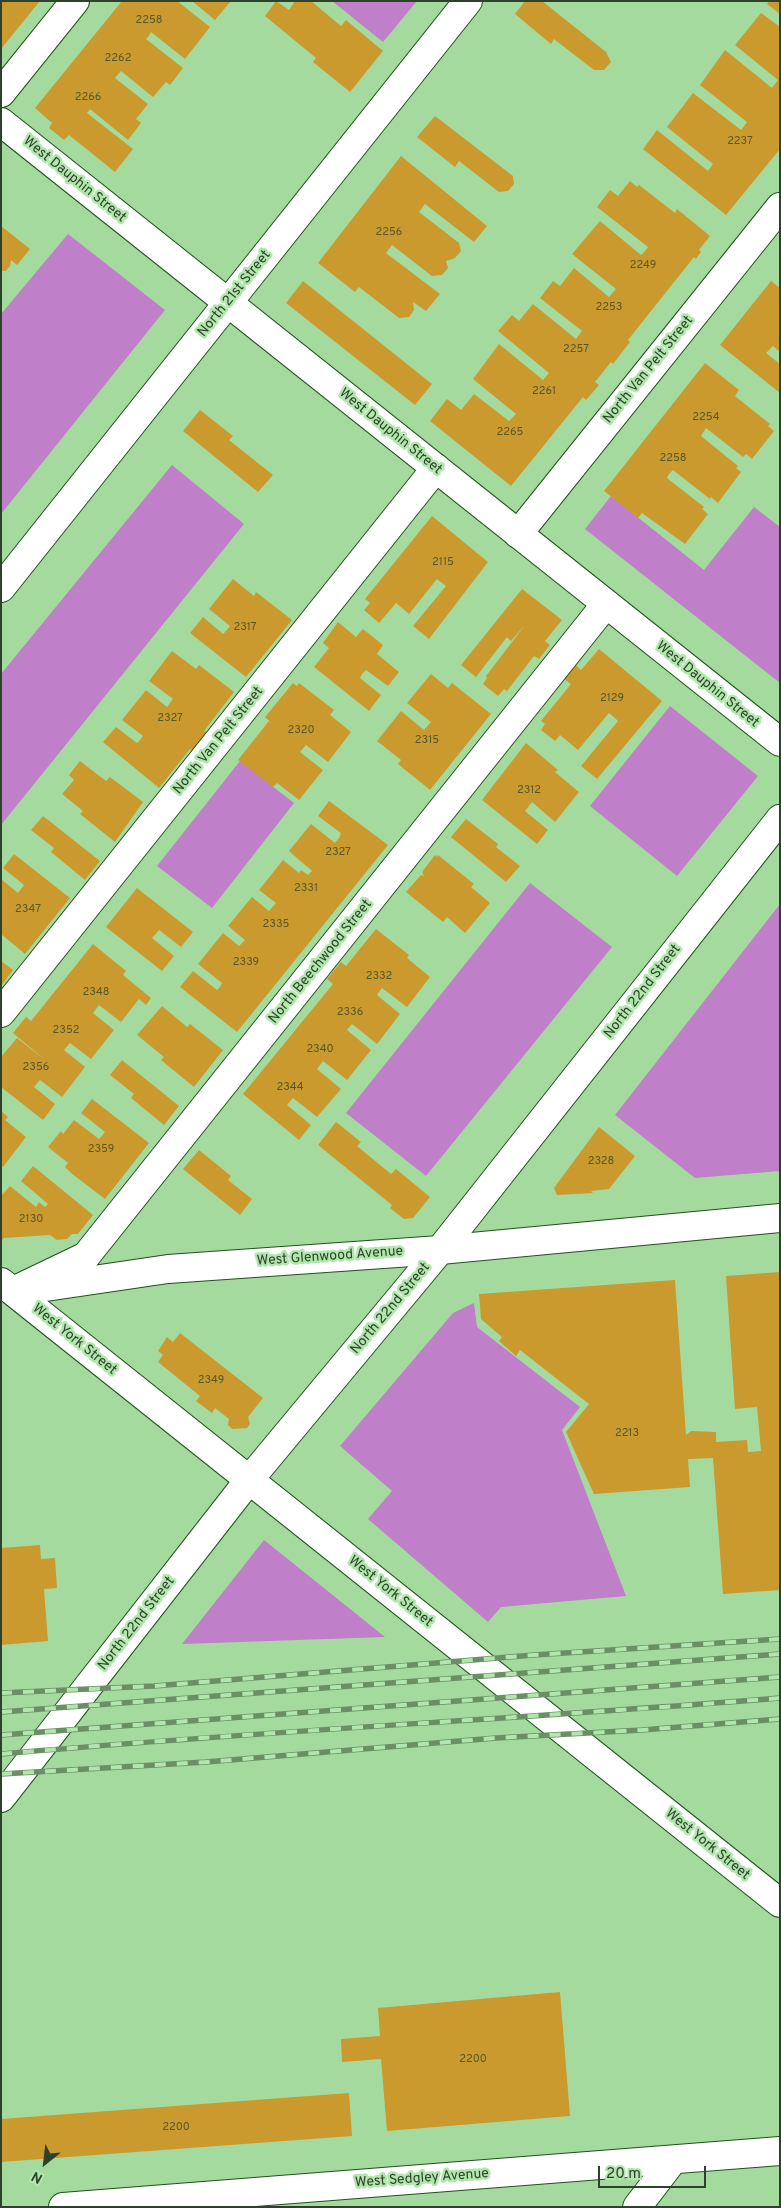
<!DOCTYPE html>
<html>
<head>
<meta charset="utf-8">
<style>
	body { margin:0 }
	#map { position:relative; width:781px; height:2208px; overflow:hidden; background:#a5da9f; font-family:Overpass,sans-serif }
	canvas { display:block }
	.frame { position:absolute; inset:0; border:2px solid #2d422a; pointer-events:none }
	.north { position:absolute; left:20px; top:2138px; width:50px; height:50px; -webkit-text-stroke:4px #b1e7ac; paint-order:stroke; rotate:209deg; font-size:14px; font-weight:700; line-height:20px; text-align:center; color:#2d422a }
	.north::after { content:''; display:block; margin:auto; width:18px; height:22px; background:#2d422a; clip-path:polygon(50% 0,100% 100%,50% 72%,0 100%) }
	.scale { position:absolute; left:598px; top:2166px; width:108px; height:22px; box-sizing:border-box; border:2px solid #2d422a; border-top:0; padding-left:6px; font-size:15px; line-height:18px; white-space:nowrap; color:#2d422a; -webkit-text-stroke:4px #b1e7ac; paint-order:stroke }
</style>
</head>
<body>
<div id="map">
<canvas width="781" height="2208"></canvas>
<div class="frame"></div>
<div class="north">N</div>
<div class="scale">20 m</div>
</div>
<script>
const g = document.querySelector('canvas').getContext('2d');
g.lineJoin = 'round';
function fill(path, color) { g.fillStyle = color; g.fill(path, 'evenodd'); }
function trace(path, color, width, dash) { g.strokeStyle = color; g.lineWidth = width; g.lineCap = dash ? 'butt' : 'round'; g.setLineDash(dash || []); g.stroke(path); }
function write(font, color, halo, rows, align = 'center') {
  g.font = font + ' Overpass,sans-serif'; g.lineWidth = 5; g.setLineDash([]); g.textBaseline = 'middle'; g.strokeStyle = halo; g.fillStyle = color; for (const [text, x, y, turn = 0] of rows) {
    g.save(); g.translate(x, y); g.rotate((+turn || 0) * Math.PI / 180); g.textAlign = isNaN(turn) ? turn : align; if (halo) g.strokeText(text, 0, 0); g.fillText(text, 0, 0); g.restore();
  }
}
fill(new Path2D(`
	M332 1H417L383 42Z
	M68 234 165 310 1 514V314Z
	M172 465 244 524 1 825V674Z
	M611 496 704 570 754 507 780 527V683L585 529Z
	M670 706 758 776 677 876 590 806Z
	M240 761 294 803 212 908 157 866Z
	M530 883 612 947 426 1176 346 1113Z
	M780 904V1171L695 1178 615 1115Z
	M474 1303 477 1327 580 1407 562 1430 626 1596 501 1607 488 1622 368 1519 392 1491 340 1446 453 1313Z
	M264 1540 385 1637 182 1644Z`), '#bf7fc9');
fill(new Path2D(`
	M1 1H40L1 49Z
	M122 1H177L210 27 185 59 151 32 148 37 146 39 183 68 170 85 166 82 153 97 121 71 115 78 148 104 136 119 141 123 128 140 90 109 87 113 133 149 115 172 69 135 64 140 49 128 52 123 35 108Z
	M192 1H231L215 20Z
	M276 1 289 10 295 1H311L341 26 346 20 383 51 350 92 313 62 316 58 265 16Z
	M525 1H542L606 52 611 62 604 70H594L554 39 551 44 515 14Z
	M769 1H780V14L767 4Z
	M761 13 780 27V149L726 215 643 149 657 130 708 171 713 164 667 127 693 93 741 130 747 122 700 85 725 50 772 88 778 80 735 45Z
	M435 116 513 176 514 184 508 191 499 192 459 161 455 167 417 137Z
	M401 156 487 226 474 242 425 204 419 212 459 243 461 251 455 258 446 261 448 268 442 275 432 276 392 245 386 253 440 294 426 311 413 302 414 310 409 317 399 318 359 287 355 292 318 263Z
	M630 181 637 187 639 185 675 213 677 209 710 236 699 250 701 252 696 259 694 257 628 340 630 342 613 364 611 362 595 382 599 385 586 400 583 397 511 486 430 421 447 399 461 410 474 394 509 421 516 414 473 379 499 344 543 380 549 373 498 331 512 315 519 321 533 304 576 339 582 331 540 298 553 281 560 286 574 268 609 297 616 289 572 254 600 221 641 255 646 250 648 247 597 207 610 190 618 196Z
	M1 226 30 249 17 265 11 260 10 266 6 271H1Z
	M303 281 432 384 415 405 286 303Z
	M771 281 780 288V352L773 346 766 353 780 364V393L720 345Z
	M705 363 739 390 735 396 770 424 768 426 774 431 752 459 746 454 743 457 706 428 701 436 738 466 736 468 741 472 718 503 711 497 710 499 673 470 669 474 667 478 704 507 702 509 708 514 685 544 642 513 638 518 604 491Z
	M200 410 233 436 229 440 273 475 258 492 183 431Z
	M432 516 488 562 429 639 413 626 446 586 437 579 409 614 396 603 379 623 364 610 370 603 365 599Z
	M233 579 254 596 256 592 292 620 246 677 190 633 203 617 223 634 226 631 230 626 209 609Z
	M522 589 562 620 545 641 550 645 539 659 534 656 507 691 504 689 498 696 483 684 487 678 486 676 525 625 511 641 507 637 476 677 461 665Z
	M338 622 356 637 363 629 383 645 377 654 399 672 388 686 366 670 362 674 360 678 381 695 369 711 314 667 329 648 323 643Z
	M599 649 662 701 597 779 581 766 618 721 615 718 609 713 578 750 560 735 555 741 541 730 545 724 541 721 571 684 564 679 576 665 581 670Z
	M172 651 196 669 199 665 234 692 204 731 207 732 192 751 190 749 159 788 103 742 116 727 137 743 140 740 143 736 122 720 146 690 167 707 173 699 149 681Z
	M431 674 448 688 452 683 491 714 430 790 398 764 401 760 377 741 401 711 424 730 431 722 407 703Z
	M293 683 297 686 299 683 334 710 330 715 351 732 328 762 306 745 300 752 323 770 299 800 277 783 273 787 238 760 269 721 274 725 265 717Z
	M526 743 558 770 555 772 579 792 555 822 532 802 525 811 548 830 537 844 482 800Z
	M80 761 106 781 110 777 143 802 115 842 80 814 83 811 62 794 74 780 69 775Z
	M329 801 388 845 237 1032 180 987 193 971 217 990 220 987 222 983 198 964 223 933 239 946 245 940 228 926 252 897 269 911 276 903 259 890 283 860 299 873 301 870 308 875 312 871 289 851 311 824 335 843 339 838 341 833 318 816Z
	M43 816 100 861 85 880 51 852 54 848 31 830Z
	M466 819 498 844 496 847 520 866 506 882 451 837Z
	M14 854 70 898 25 954 1 934V879L18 893 24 885 3 868Z
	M435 855 437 857 438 855 474 884 471 887 490 903 465 933 447 917 443 922 406 892 421 875 424 876 422 872Z
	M137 888 193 932 181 947 159 930 152 938 174 956 162 971 106 927Z
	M376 929 409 955 407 958 430 977 407 1007 382 988 379 992 377 995 400 1014 377 1044 352 1024 347 1030 371 1050 347 1080 323 1061 317 1069 341 1089 317 1117 293 1098 287 1105 311 1125 299 1140 243 1094 333 984 327 979 341 962 346 966Z
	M93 944 126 971 123 975 151 998 146 1005 139 999 121 1022 99 1005 93 1013 114 1030 91 1059 70 1043 64 1050 85 1067 62 1097 40 1080 34 1087 55 1104 43 1120 1 1087V1057L17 1038 45 1060 13 1033 26 1017 31 1021Z
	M1 961 13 970 1 986Z
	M162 1006 187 1027 190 1024 223 1050 194 1087 161 1060 164 1057 137 1035Z
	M122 1060 179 1106 164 1125 131 1098 134 1094 110 1075Z
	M92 1099 149 1143 105 1199 71 1173 65 1167 68 1163 48 1147 61 1131 63 1134 74 1120 99 1139 105 1132 81 1113Z
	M1 1111 8 1117 5 1120 26 1137 3 1167 1 1165Z
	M336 1122 361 1142 357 1146 391 1174 396 1169 430 1197 413 1218 404 1219 390 1208 392 1205 318 1145Z
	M599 1127 635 1156 609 1189 591 1191 593 1193 557 1195 554 1188Z
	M199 1150 231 1176 228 1180 252 1199 240 1215 183 1169Z
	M33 1166 93 1215 78 1234H72L67 1239 57 1240 50 1235 4 1238 1 1241V1196L10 1186 36 1207 39 1202 45 1207 48 1204 21 1181Z
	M780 1272V1590L723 1594 713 1458 688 1459 690 1487 594 1494 566 1432 589 1404 520 1350 516 1356 499 1341 502 1337 481 1319 479 1294 675 1280 686 1435 691 1431 716 1432V1442L747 1440 748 1452 761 1451 757 1407 735 1409 726 1276Z
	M180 1333 263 1398 248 1417 250 1424 247 1428 232 1429 228 1425 229 1419 215 1408 212 1413 196 1401 200 1396 158 1362 163 1355 158 1351 167 1337 173 1342Z
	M40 1545 41 1559 55 1558 57 1588 44 1589 48 1641 1 1645V1548Z
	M560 1992 570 2116 387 2131 381 2059 342 2062 341 2039 380 2036 378 2008Z
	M349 2093 352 2136 1 2162V2119Z`), '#cb9a2e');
const street = new Path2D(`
	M1 93 75 1
	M518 534 780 207
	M1 588 468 1
	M1 1013 436 468
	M39 1288 168 1269 440 1250 780 1218
	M13 1291 86 1256 606 604
	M637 2207 673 2160`);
const secondary = new Path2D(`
	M1 122 780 742
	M1 1282 780 1903
	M1 1798 249 1480 440 1250 780 819
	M63 2207 780 2151`);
trace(street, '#20511d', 30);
trace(secondary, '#20511d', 30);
trace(street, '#fff', 28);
trace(secondary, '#fff', 28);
const rail = new Path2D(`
	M1 1693 154 1686 534 1655 780 1639
	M1 1712 780 1654
	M1 1735 780 1677
	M1 1754C260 1731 520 1719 780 1698
	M1 1774 206 1762 496 1738 642 1730 780 1719`);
trace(rail, '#6a8f65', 5.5);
trace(rail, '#b1e7ac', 4, [11]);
write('11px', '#54582b', null, [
	["2258",149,21],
	["2262",118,59],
	["2266",88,98],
	["2237",740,142],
	["2256",389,233],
	["2249",643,266],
	["2253",609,308],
	["2257",576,350],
	["2261",544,392],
	["2254",706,418],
	["2265",510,433],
	["2258",673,459],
	["2115",443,563],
	["2317",245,628],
	["2129",612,699],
	["2327",170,719],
	["2320",301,731],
	["2315",427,741],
	["2312",529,791],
	["2327",338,853],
	["2331",306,889],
	["2347",28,910],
	["2335",276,925],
	["2339",246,963],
	["2332",379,977],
	["2348",96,993],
	["2336",350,1013],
	["2352",66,1031],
	["2340",320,1050],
	["2356",36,1068],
	["2344",290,1088],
	["2359",101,1150],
	["2328",601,1162],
	["2130",31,1220],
	["2349",211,1381],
	["2213",627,1434],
	["2200",473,2060],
	["2200",176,2128]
]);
write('14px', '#2d422a', '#b1e7ac', [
	["West Dauphin Street",74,180,39],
	["North 21st Street",235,294,-51],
	["North Van Pelt Street",649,370,-51],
	["West Dauphin Street",390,432,39],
	["West Dauphin Street",707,685,39],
	["North Van Pelt Street",219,741,-51],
	["North Beechwood Street",321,962,-51],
	["North 22nd Street",643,992,-52],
	["West Glenwood Avenue",330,1257,-4],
	["North 22nd Street",391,1309,-50],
	["West York Street",74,1340,39],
	["West York Street",390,1592,39],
	["North 22nd Street",137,1624,-52],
	["West York Street",707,1845,39],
	["West Sedgley Avenue",422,2179,-4]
]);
</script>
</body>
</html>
